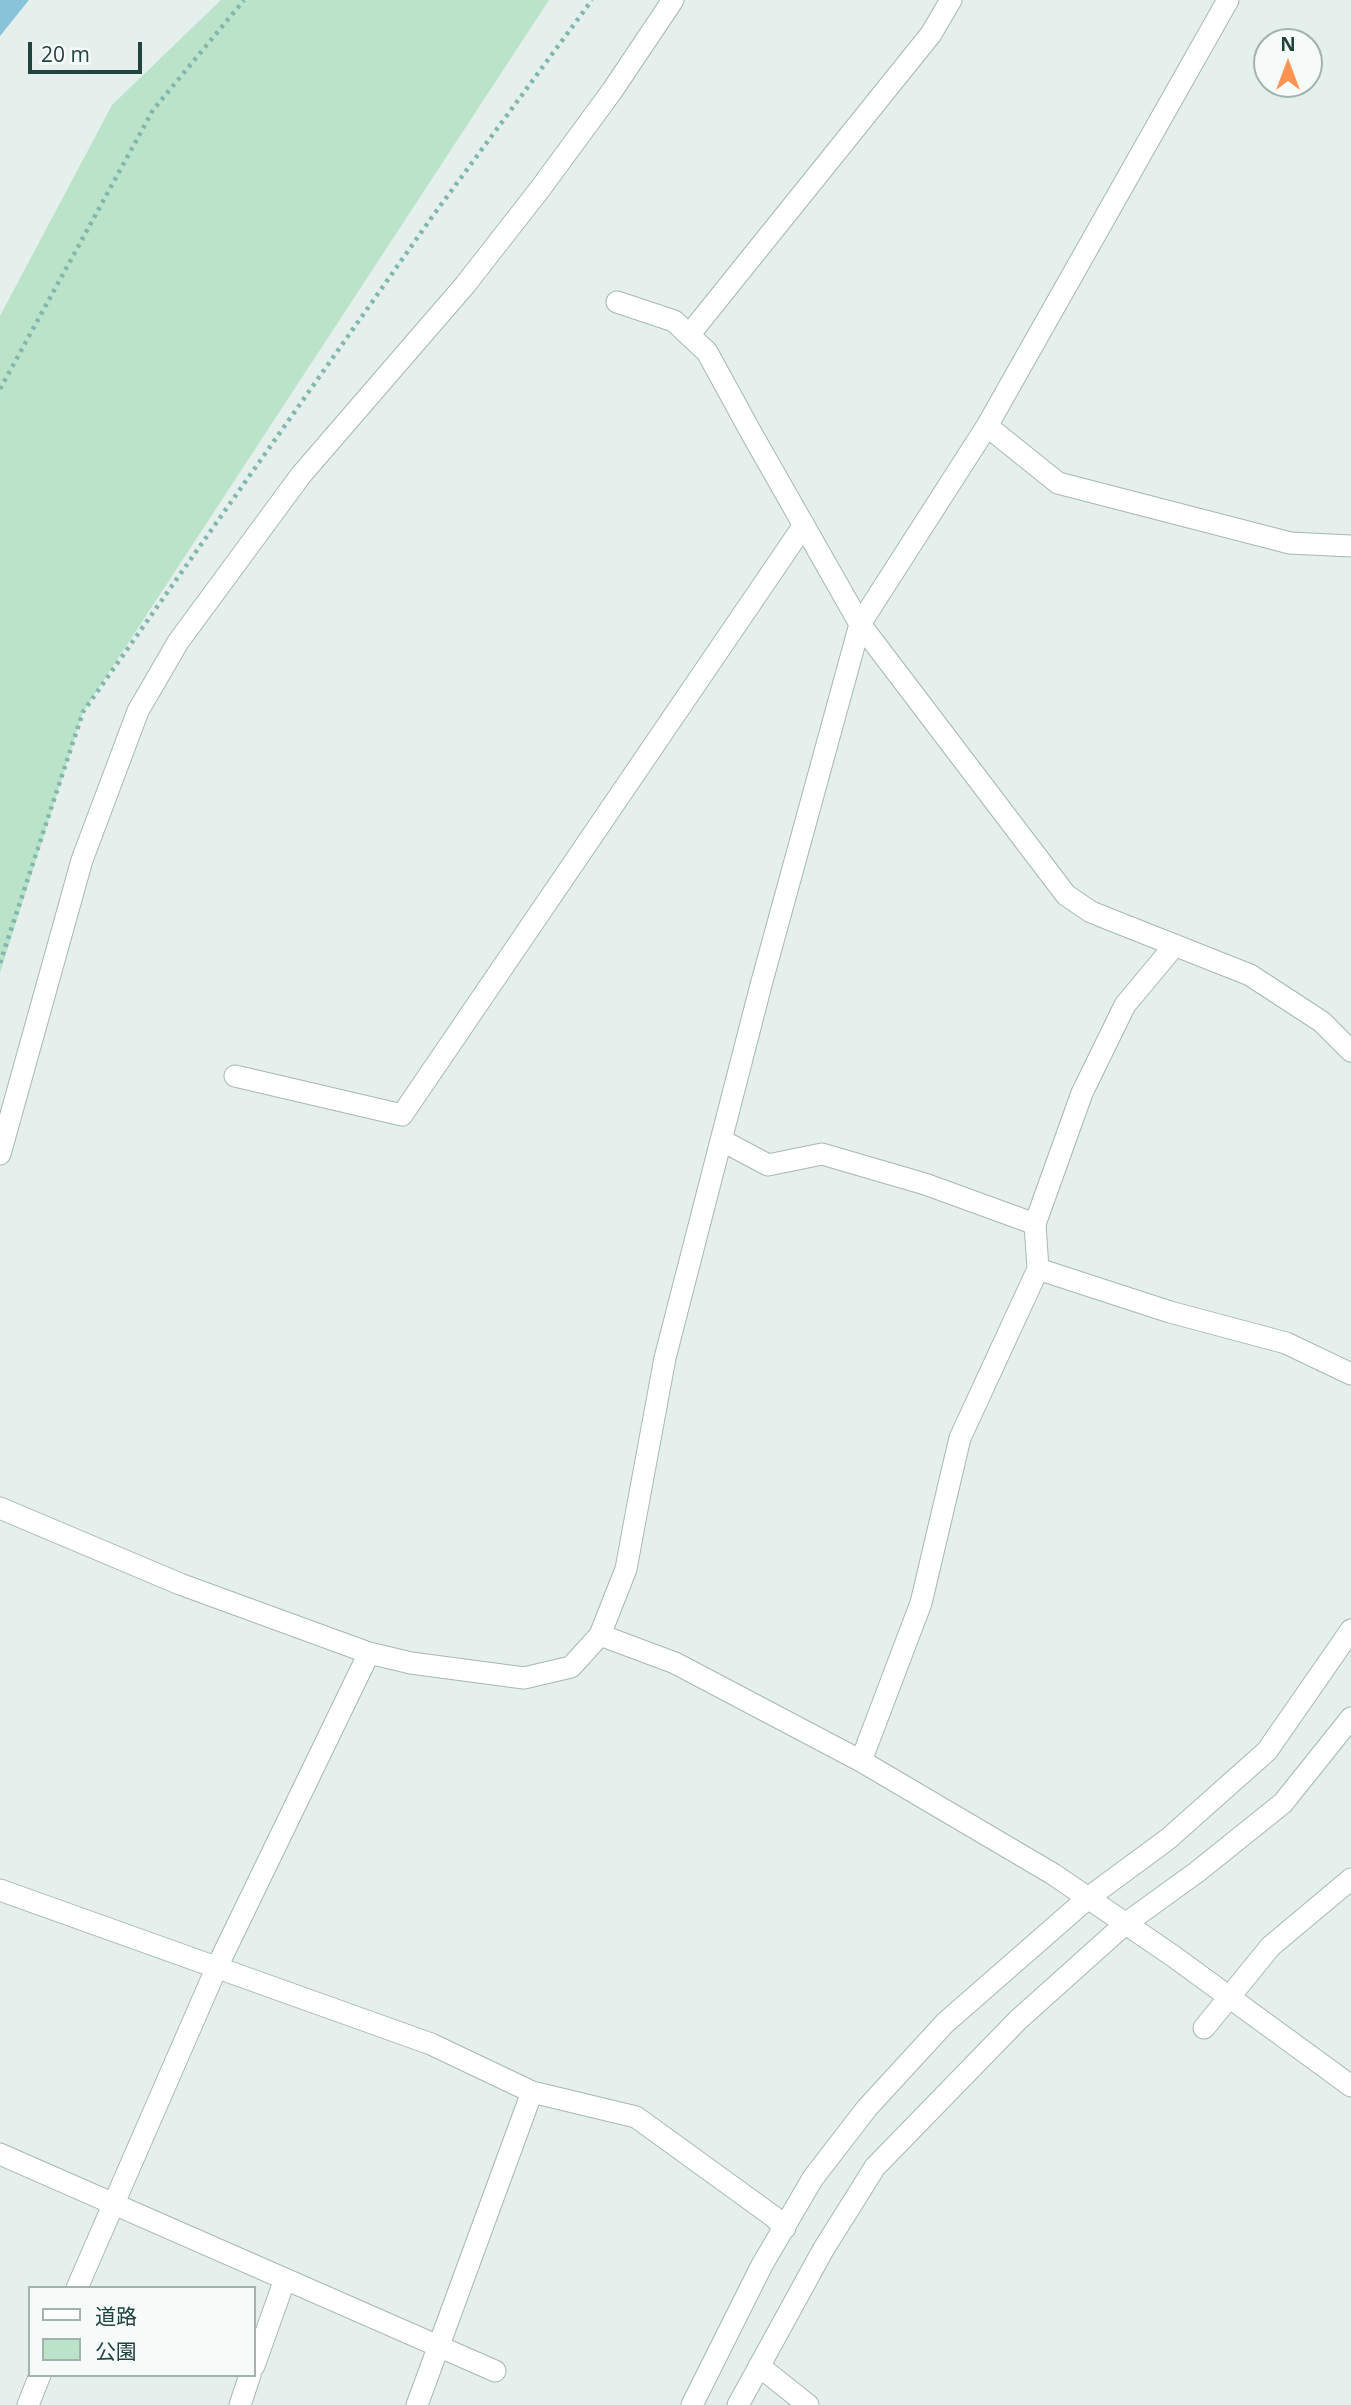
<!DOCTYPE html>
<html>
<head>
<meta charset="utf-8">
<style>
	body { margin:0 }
	#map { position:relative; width:1351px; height:2405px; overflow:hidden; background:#e5efec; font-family:"Open Sans","Noto Sans JP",sans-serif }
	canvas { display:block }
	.legend { position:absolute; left:28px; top:2286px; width:228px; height:91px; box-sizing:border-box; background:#f6fbf9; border:2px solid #a1b2af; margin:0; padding:9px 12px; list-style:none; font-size:21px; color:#21443f }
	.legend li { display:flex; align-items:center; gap:14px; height:35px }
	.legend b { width:35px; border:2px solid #a1b2af }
	.north { position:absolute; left:1253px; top:28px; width:70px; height:70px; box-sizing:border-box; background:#f6fbf9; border:2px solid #a1b2af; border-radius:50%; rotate:0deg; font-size:19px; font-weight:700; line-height:28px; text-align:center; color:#21443f }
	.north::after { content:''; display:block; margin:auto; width:24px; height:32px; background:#ff9153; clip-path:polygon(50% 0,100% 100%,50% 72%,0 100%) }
	.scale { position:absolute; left:28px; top:42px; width:114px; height:32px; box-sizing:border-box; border:4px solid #21443f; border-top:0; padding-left:9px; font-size:21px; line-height:24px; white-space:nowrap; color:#21443f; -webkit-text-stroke:5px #f6fbf9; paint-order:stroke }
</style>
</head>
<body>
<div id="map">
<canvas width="1351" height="2405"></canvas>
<ul class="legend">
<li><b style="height:9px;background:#fff"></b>道路</li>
<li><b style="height:19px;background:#bbe3ca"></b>公園</li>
</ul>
<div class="north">N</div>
<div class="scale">20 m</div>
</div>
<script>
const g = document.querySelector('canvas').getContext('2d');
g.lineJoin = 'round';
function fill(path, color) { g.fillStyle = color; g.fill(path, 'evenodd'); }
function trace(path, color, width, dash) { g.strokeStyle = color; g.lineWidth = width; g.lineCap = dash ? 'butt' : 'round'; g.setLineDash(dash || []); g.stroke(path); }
fill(new Path2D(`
	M221 0H549L83 712 0 973V316L112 105Z`), '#bbe3ca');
fill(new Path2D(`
	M0 0H29L0 36Z`), '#87c4da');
const minor = new Path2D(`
	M617 302 674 321 707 352 753 436 860 624 1066 895 1091 912 1250 975 1322 1022 1351 1051
	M689 335 931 34 951 0
	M987 426 1058 483 1290 543 1351 546
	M235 1076 402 1115 804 525
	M721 1140 768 1165 822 1154 925 1184 1035 1224
	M0 1154 82 860 138 711 178 642 301 475 465 285 540 189 612 91 673 0
	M1038 1269 1170 1312 1286 1343 1351 1374
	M0 1508 180 1584 369 1653 411 1663 524 1678 571 1667 600 1635 626 1569 665 1358 761 985 860 624 987 426 1228 0
	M600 1635 675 1663 861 1761 1053 1874 1173 1956 1351 2086
	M861 1761 921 1603 960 1438 1038 1269 1035 1224 1082 1093 1125 1005 1175 945
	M0 1890 431 2044 532 2092 636 2117 774 2217 785 2228
	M1204 2028 1271 1946 1351 1879
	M0 2154 495 2371
	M77 2288 216 1969 369 1653
	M254 2366 285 2279
	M759 2366 808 2405
	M28 2405 40 2375
	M240 2405 250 2375
	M417 2405 532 2092
	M692 2405 762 2265 813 2178 867 2108 945 2023 1088 1898 1168 1839 1267 1751 1351 1630
	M738 2405 823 2250 875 2167 1018 2020 1125 1924 1197 1872 1283 1803 1351 1718`);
trace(minor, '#a6b8b5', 23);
trace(new Path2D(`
	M0 389 153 110 244 0
	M0 963 83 712 432 217 592 0`), '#81b7ac', 4.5, [3.5, 5]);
trace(minor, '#fff', 21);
</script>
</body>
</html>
